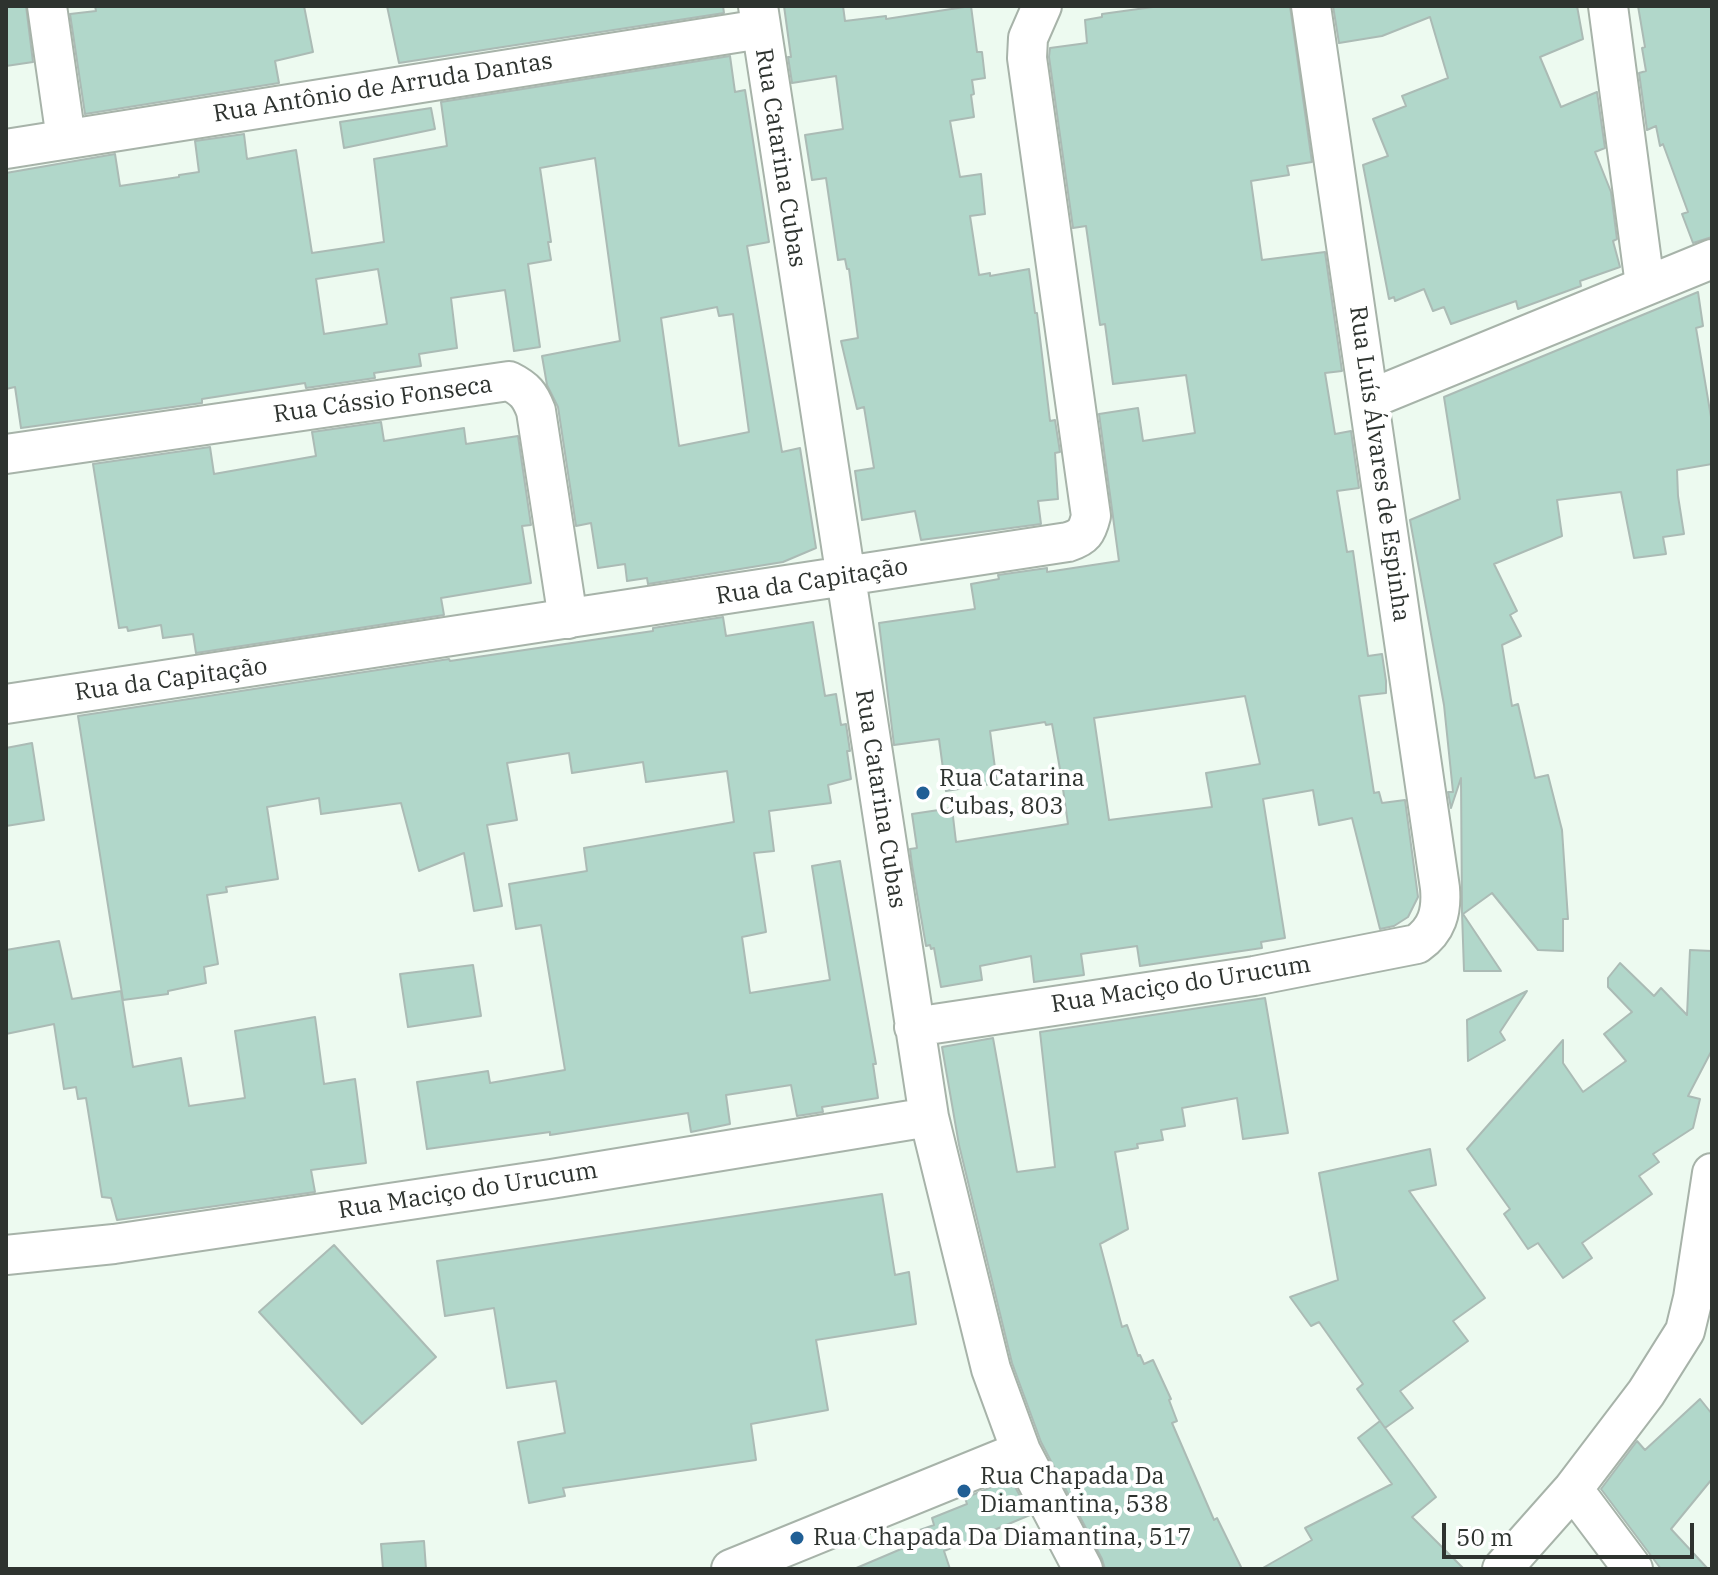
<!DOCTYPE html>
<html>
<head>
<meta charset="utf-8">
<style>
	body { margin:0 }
	#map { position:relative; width:1718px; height:1575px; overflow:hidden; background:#edfaf0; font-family:"IBM Plex Serif",serif }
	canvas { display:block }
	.frame { position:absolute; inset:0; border:8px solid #2e332f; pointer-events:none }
	.scale { position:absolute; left:1442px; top:1523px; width:252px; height:36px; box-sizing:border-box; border:4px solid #2e332f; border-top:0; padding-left:10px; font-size:24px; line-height:28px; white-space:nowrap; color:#2e332f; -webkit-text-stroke:6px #fff; paint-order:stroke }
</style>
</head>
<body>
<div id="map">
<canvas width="1718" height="1575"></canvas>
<div class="frame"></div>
<div class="scale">50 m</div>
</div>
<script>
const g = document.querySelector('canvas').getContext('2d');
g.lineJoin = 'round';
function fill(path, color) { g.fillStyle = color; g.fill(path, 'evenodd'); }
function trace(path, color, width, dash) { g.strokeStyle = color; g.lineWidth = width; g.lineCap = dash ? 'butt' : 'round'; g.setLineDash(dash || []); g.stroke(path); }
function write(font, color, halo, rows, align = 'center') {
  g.font = font + ' "IBM Plex Serif",serif'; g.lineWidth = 8; g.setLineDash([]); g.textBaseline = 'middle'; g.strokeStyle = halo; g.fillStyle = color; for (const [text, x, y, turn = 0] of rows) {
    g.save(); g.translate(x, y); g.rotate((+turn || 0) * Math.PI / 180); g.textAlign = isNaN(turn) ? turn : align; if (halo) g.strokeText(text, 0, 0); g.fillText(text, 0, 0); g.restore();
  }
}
const building = new Path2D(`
	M6 6H26L33 62 6 66Z
	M95 6H304L313 52 275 61 279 83 85 114 70 14 96 11Z
	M387 6H723L724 13 399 63Z
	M784 6H843L845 21 886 16V19L971 6 977 52H982L985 78 972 80 974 94 971 95 974 117 950 121 960 177 981 174 985 214 970 216 979 275 990 273V276L1029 269 1035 313H1037L1050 421 1055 420 1060 452 1055 453 1058 499 1038 501 1041 524 921 540 915 511 862 520 855 471 874 468 864 407 857 409 841 341 858 338 849 269H847L845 259 838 260 826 178 812 180 805 135 843 129 836 76 792 83 788 57H791Z
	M1160 6H1290L1312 162 1287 166 1289 175 1251 181 1262 260 1325 252 1342 371 1325 373 1335 434 1351 431 1359 488 1337 491 1347 552 1353 551 1368 656 1382 654 1386 681V693L1359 696 1374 793 1379 792 1382 803 1405 800 1418 897 1408 917 1394 926 1380 929 1352 818 1319 825 1313 790 1263 799 1285 938 1261 942 1262 948 1140 966 1137 946 1081 954 1084 975 1034 982 1031 956 980 966 982 980 941 987 934 948 931 949 930 945 926 946 912 865 910 849 917 848 912 814 952 808 956 842 1068 824 1061 775 1052 724 1046 725 1045 722 990 731 997 783 946 791 939 739 894 745 879 623 975 609 971 584 999 579 998 575 1047 568V572L1119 561 1099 414 1138 408 1143 441 1195 433 1186 375 1113 384 1105 324 1100 325 1086 226 1073 228 1049 57 1050 48 1087 43 1085 20 1102 17V14ZM1245 696 1260 764 1206 773 1212 807 1109 820 1094 718Z
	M1333 6H1577L1583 39 1540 57 1561 107 1597 92 1605 148 1595 152 1611 192 1617 239 1613 241 1620 267 1580 281 1581 286 1518 309 1516 301 1451 324 1444 307 1433 311 1424 289 1395 301 1394 297 1389 299 1363 165 1388 156 1373 119 1406 106 1402 96 1448 78 1430 17 1382 36 1339 43Z
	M1638 6H1712V237L1693 243 1682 214 1688 212 1663 144 1660 146 1656 126 1647 130 1639 73 1646 71 1642 48 1645 47Z
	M730 56 735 92 745 90 769 242 747 246 782 452 800 448 816 548 783 562 648 584 647 578 627 581 625 564 598 568 591 523 576 526 558 407 547 385 542 356 620 341 595 158 540 168 551 242H548L551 260 528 264 540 347 514 351 505 290 451 298 457 348 419 354 421 366 374 373 375 378 306 388 305 383 202 399V403L21 428 15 387 6 389V173L115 154 120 186 179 177V175L199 172 195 141 244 134 247 159 296 150 312 253 359 246 384 242 374 159 447 146 441 102ZM378 269 387 324 324 334 316 279ZM717 307 719 316 733 314 749 432 679 446 661 318Z
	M431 108 435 129 344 148 340 122Z
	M1698 292 1703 326 1696 328 1712 423V464L1677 470 1678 496 1684 534 1663 537 1666 554 1634 558 1621 492 1557 500 1562 536 1494 564 1517 611 1510 615 1521 636 1502 645 1512 706 1518 704 1535 778 1548 775 1562 830 1568 919H1563V951L1538 950 1492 893 1463 914 1501 971H1464L1462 912 1461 778 1451 808 1448 792H1453L1444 705 1410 520 1460 499 1444 397Z
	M381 422 384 441 464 428 466 444 518 436 531 525 522 526 531 583 441 598 444 615 196 653 193 634 163 638 161 625 128 631 127 627 119 628 93 464 210 447 214 474 316 456 312 432Z
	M723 617 726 636 813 622 825 696 836 694 841 725 846 724 850 751H847L851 779 828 785 831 803 769 811 774 851 754 853 766 932 742 937 750 993 830 980 812 866 840 861 876 1064H873L878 1098 822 1107 823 1112 797 1116 791 1085 726 1095 730 1124 691 1132 688 1113 550 1135V1132L427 1149 417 1082 488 1071 490 1083 565 1070 541 925 516 929 509 884 587 871 584 848 734 822 727 771 646 782 643 762 572 773 569 753 507 763 517 820 487 825 502 906 474 911 464 853 419 871 401 803 321 814 319 798 267 807 278 879 226 887 227 892 207 895 218 964 204 967 206 983 168 991V994L123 1000 78 716 449 659 450 661 653 631V628Z
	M32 743 44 820 6 826V748Z
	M59 941 72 999 121 991 133 1067 181 1058 189 1106 245 1098 235 1031 315 1017 324 1084 355 1079 366 1163 311 1170 315 1192 117 1220 111 1198 102 1197 86 1098 78 1099 76 1087 64 1089 54 1024 6 1034V950Z
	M1690 950 1712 951V1050L1688 1096 1700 1099 1693 1128 1653 1154 1659 1162 1639 1176 1652 1194 1582 1243 1592 1258 1563 1278 1538 1243 1528 1249 1504 1214 1510 1209 1467 1149 1563 1040V1063L1583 1092 1626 1061 1604 1034 1632 1012 1608 987V978L1620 963 1654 996 1661 988 1687 1015Z
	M473 965 481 1016 408 1027 400 974Z
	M1527 991 1500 1032 1505 1040 1468 1061 1467 1020Z
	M1265 998 1288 1133 1243 1139 1237 1098 1182 1108 1185 1126 1161 1130 1163 1140 1137 1144 1138 1148 1115 1152 1128 1229 1100 1244 1122 1327 1127 1325 1138 1356 1140 1355 1144 1364 1153 1360 1171 1399 1169 1400 1177 1421 1172 1423 1214 1520 1217 1518 1242 1569H1105L1102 1559 1041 1442 1012 1363 959 1145 942 1047 993 1038 1017 1172 1055 1167 1040 1032Z
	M1430 1149 1436 1185 1409 1191 1485 1298 1453 1321 1468 1341 1400 1391 1413 1408 1385 1428 1357 1389 1363 1384 1319 1322 1311 1326 1290 1297 1338 1280 1319 1173Z
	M882 1194 895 1275 909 1272 916 1324 816 1340 828 1410 751 1424 756 1460 563 1488 565 1496 529 1503 518 1442 565 1433 556 1381 507 1388 494 1308 445 1316 437 1261Z
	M334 1245 436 1357 362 1424 259 1312Z
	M1700 1399 1712 1414V1479L1671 1529 1708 1569H1661L1601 1489 1637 1441 1645 1450Z
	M1380 1421 1436 1497 1412 1517 1464 1569H1261L1312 1540 1305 1528 1392 1484 1358 1438Z
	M1011 1479 1030 1515 944 1551 950 1569H854L920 1541 917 1531 934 1525 932 1518 967 1504 965 1498Z
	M424 1541 426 1569H383L381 1544Z`);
fill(building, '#b1d7ca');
trace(building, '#abbbb5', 2);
const minor = new Path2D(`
	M47 6 66 139
	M758 6 929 1117 991 1369 1021 1451 1083 1569
	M1608 6 1645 285
	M6 149 761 29
	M1370 399 1712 259
	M6 454 509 381C525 389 530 395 536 411L568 619
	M6 704 1068 542C1084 537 1087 532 1091 516L1027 58 1028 38 1042 6
	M914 1027 1254 976 1417 944C1437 930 1442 912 1440 888L1311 6
	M6 1255 114 1244 551 1179 929 1117
	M1573 1489 1633 1569
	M731 1569 1021 1451
	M1502 1569 1573 1489 1646 1393 1685 1331 1693 1298 1712 1173`);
trace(minor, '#a7b3a9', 42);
trace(minor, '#fff', 38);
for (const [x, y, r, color] of [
	[923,793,8,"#205f95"],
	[964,1491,8,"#205f95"],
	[797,1538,8,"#205f95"]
]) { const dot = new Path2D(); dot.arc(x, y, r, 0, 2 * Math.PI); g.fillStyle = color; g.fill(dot); trace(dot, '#fff', 3); }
write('24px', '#2e332f', '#fff', [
	["Rua Antônio de Arruda Dantas",383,88,-9],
	["Rua Catarina Cubas",780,158,81],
	["Rua Cássio Fonseca",383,400,-8],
	["Rua Luís Álvares de Espinha",1379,464,82],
	["Rua da Capitação",812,582,-9],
	["Rua da Capitação",171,680,-8],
	["Rua Catarina Cubas",880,799,81],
	["Rua Maciço do Urucum",1181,985,-9],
	["Rua Maciço do Urucum",468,1191,-9]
]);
write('24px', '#2e332f', '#fff', [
	["Rua Catarina",939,779],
	["Cubas, 803",939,807],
	["Rua Chapada Da",980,1477],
	["Diamantina, 538",980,1505],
	["Rua Chapada Da Diamantina, 517",813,1538]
], 'left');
</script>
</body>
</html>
